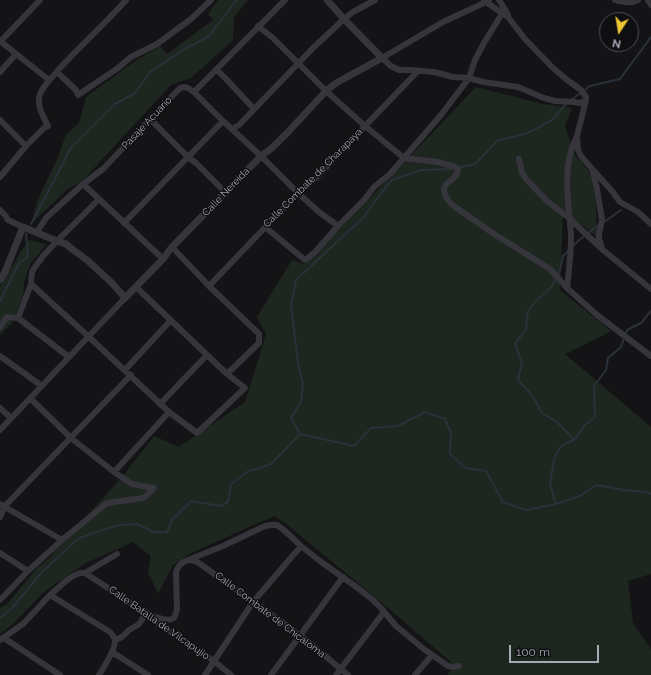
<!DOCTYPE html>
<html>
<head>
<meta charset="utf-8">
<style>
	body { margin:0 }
	#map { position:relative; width:651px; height:675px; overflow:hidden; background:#141416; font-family:Raleway,sans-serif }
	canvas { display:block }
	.north { position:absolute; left:599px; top:12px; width:40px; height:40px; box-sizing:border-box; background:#0f0f11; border:1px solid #4b4d53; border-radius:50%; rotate:192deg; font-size:11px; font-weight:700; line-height:16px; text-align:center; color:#a6a9b6 }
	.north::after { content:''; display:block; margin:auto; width:14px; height:18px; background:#eec733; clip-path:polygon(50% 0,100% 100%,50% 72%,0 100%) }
	.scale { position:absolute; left:509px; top:645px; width:90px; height:18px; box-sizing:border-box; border:2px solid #a6a9b6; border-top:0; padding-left:5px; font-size:12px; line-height:14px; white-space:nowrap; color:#a6a9b6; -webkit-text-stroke:3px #0f0f11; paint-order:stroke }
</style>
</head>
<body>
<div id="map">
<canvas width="651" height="675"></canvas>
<div class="north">N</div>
<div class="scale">100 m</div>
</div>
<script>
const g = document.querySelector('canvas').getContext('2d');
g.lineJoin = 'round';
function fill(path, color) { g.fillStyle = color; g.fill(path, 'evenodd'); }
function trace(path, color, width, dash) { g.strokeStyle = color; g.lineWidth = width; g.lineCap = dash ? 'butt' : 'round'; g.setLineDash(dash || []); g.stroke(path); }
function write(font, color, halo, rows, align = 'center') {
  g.font = font + ' Raleway,sans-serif'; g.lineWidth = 3; g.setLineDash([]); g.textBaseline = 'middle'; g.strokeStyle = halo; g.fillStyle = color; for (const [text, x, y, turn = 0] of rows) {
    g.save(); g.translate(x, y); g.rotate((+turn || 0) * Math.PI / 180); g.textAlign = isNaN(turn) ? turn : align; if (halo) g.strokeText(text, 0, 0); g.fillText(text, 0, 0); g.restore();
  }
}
fill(new Path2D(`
	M218 0H248L234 17 233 40 191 78 171 85 83 180 67 190 31 224 38 199 57 159 66 135 79 123 86 97 135 61 160 46 167 54 213 20 208 14Z
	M476 87 543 104 572 108 565 126 575 155 595 178 597 237 563 210 560 290 611 331 565 354 651 427V574L628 581 633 623 651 649V675H448L453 664 387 607 285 523 274 516 189 554 173 565 158 594 148 572 151 556 133 542 86 563 45 591 13 624 0 634V608L8 603 37 568 50 557 121 478 154 436 179 447 245 402 266 334 257 317 292 260 305 264 395 172Z
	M29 240 47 244 30 264 24 282 23 296 12 323 0 335V287L23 248Z`), '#1e2620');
trace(new Path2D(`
	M571 100 590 86 620 79 651 37
	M458 168 475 164 497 141 528 133 552 120 566 104
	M604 222 621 210
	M31 224 57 175 70 149 115 104 135 93 150 72 185 49 209 36 233 5 237 0
	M572 247 578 241 600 224
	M569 250 563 256 560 270 552 286 536 301 528 311 526 329 515 344 522 363 518 380 532 395 542 413 557 422 574 440
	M0 301 19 263 28 257 26 234
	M300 434 291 418 301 402 303 384 298 363 291 305 296 280 364 217 381 193 392 180 421 170 452 169
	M556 504 550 484 554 459 561 446 574 440 585 425 595 417 594 386 606 370 608 358 621 347 627 330 641 323 651 311
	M0 618 13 607 42 572 79 538 118 525 137 524 153 532H167L172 520 191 501 220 506 228 502 231 484 247 472 271 464 300 434 354 446 371 428 398 426 425 412 445 419 451 433 450 454 465 468 486 471 503 502 526 510 556 504 580 496 596 485 624 490 647 492 651 494`), '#2a3139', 2);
trace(new Path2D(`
	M484 0 486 2 508 17 525 39 552 67 566 79 581 90 584 94 586 97V100L583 102 579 103 574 102 555 101 544 98 518 87 483 82 469 78 453 77 434 72 411 70H399L391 66 382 58 443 22 486 2 489 0
	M499 0 506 11 508 15
	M615 0C623 2 631 4 638 0
	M648 0 651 5
	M258 26 273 38 326 91 365 126 404 158 438 162 455 167 458 169C458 184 432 180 451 204L494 234 550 269 567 288 597 315 651 356
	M0 41 49 80
	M1 41 40 0
	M217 70 227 80 254 109
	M0 72 16 54
	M57 72 76 90 78 95 118 68 131 57 157 44 191 19 211 0
	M194 92 285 0
	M586 100 577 136 578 150 581 156 586 162 612 191 620 202 638 212 651 224
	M150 119 188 157 196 163 226 193
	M0 120 26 146
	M232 129 239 125 313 48 344 19 353 12 375 0
	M519 159 522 173 527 180 547 201 569 218 603 250 651 289
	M593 171 597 189 602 220 599 234V239L602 248
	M0 177 26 146 44 128 48 126C43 116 36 105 40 94 44 84 53 77 59 69 81 45 105 24 126 0
	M83 184 163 259
	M0 210 5 215 8 220 23 227
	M124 223 223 121
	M265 227 305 260 315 252 338 226 364 200 374 187 390 174 441 115 469 78 475 60 484 43 503 12
	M37 232 46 218 83 184 103 169 176 92 180 88 184 87 188 88 194 92 223 121 261 156 298 193 319 212 338 226
	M172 247 209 286 259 334V343L227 374
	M31 284 89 337 169 412 197 433 245 388 227 374 136 287
	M209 286 298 193 317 177 365 126 418 71
	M567 288C569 271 571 253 571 236 569 201 561 170 576 138
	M18 318 31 284 32 272 35 267 44 255 57 241 99 199
	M18 318 69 357
	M0 327 7 317 18 318
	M0 356 42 386
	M125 370 171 320
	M30 398 71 438 114 472 132 484 154 488
	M160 404 207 355
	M0 408 11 418
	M0 430 125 298
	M114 472 169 412
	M0 504 62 540
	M0 517 5 506 131 375
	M0 553 28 571
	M189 560 196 561 203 566 300 635 348 675
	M85 573 145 612 159 624 214 661 231 675
	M50 595 110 632C112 635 114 636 115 640 116 649 104 667 99 675
	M0 600 28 571 62 540 107 503 144 498 154 488
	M145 612C154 616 166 623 174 618L177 610 176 573C177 568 179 565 183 562L223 546 265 526 271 525H277L284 530 301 546 320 561 359 589 373 600 381 608 396 626 425 650 448 666 453 667 459 666
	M4 638 60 675
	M0 640 23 624 50 595 67 580 75 575 80 573H85L117 554
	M115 640 122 637 129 630 138 625 142 620 145 612
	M112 652 148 675
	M205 675 253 602 301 546
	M271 675 343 577
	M336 675 384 612
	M415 675 432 655`), '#35353b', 6);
trace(new Path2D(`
	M0 280 5 272 23 227 57 241 66 244 72 249 87 260 112 283 125 298 163 259 172 247 261 156 272 148 290 130 326 91 336 83 382 58 344 19 327 0`), '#35353b', 7);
write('10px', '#a6a9b6', '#0f0f11', [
	["Pasaje Acuario",147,123,-47],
	["Calle Combate de Charapaya",313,178,-45],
	["Calle Nereida",226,192,-46],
	["Calle Combate de Chicaloma",270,615,37],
	["Calle Batalla de Vilcapujio",159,623,35]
]);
</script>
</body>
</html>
